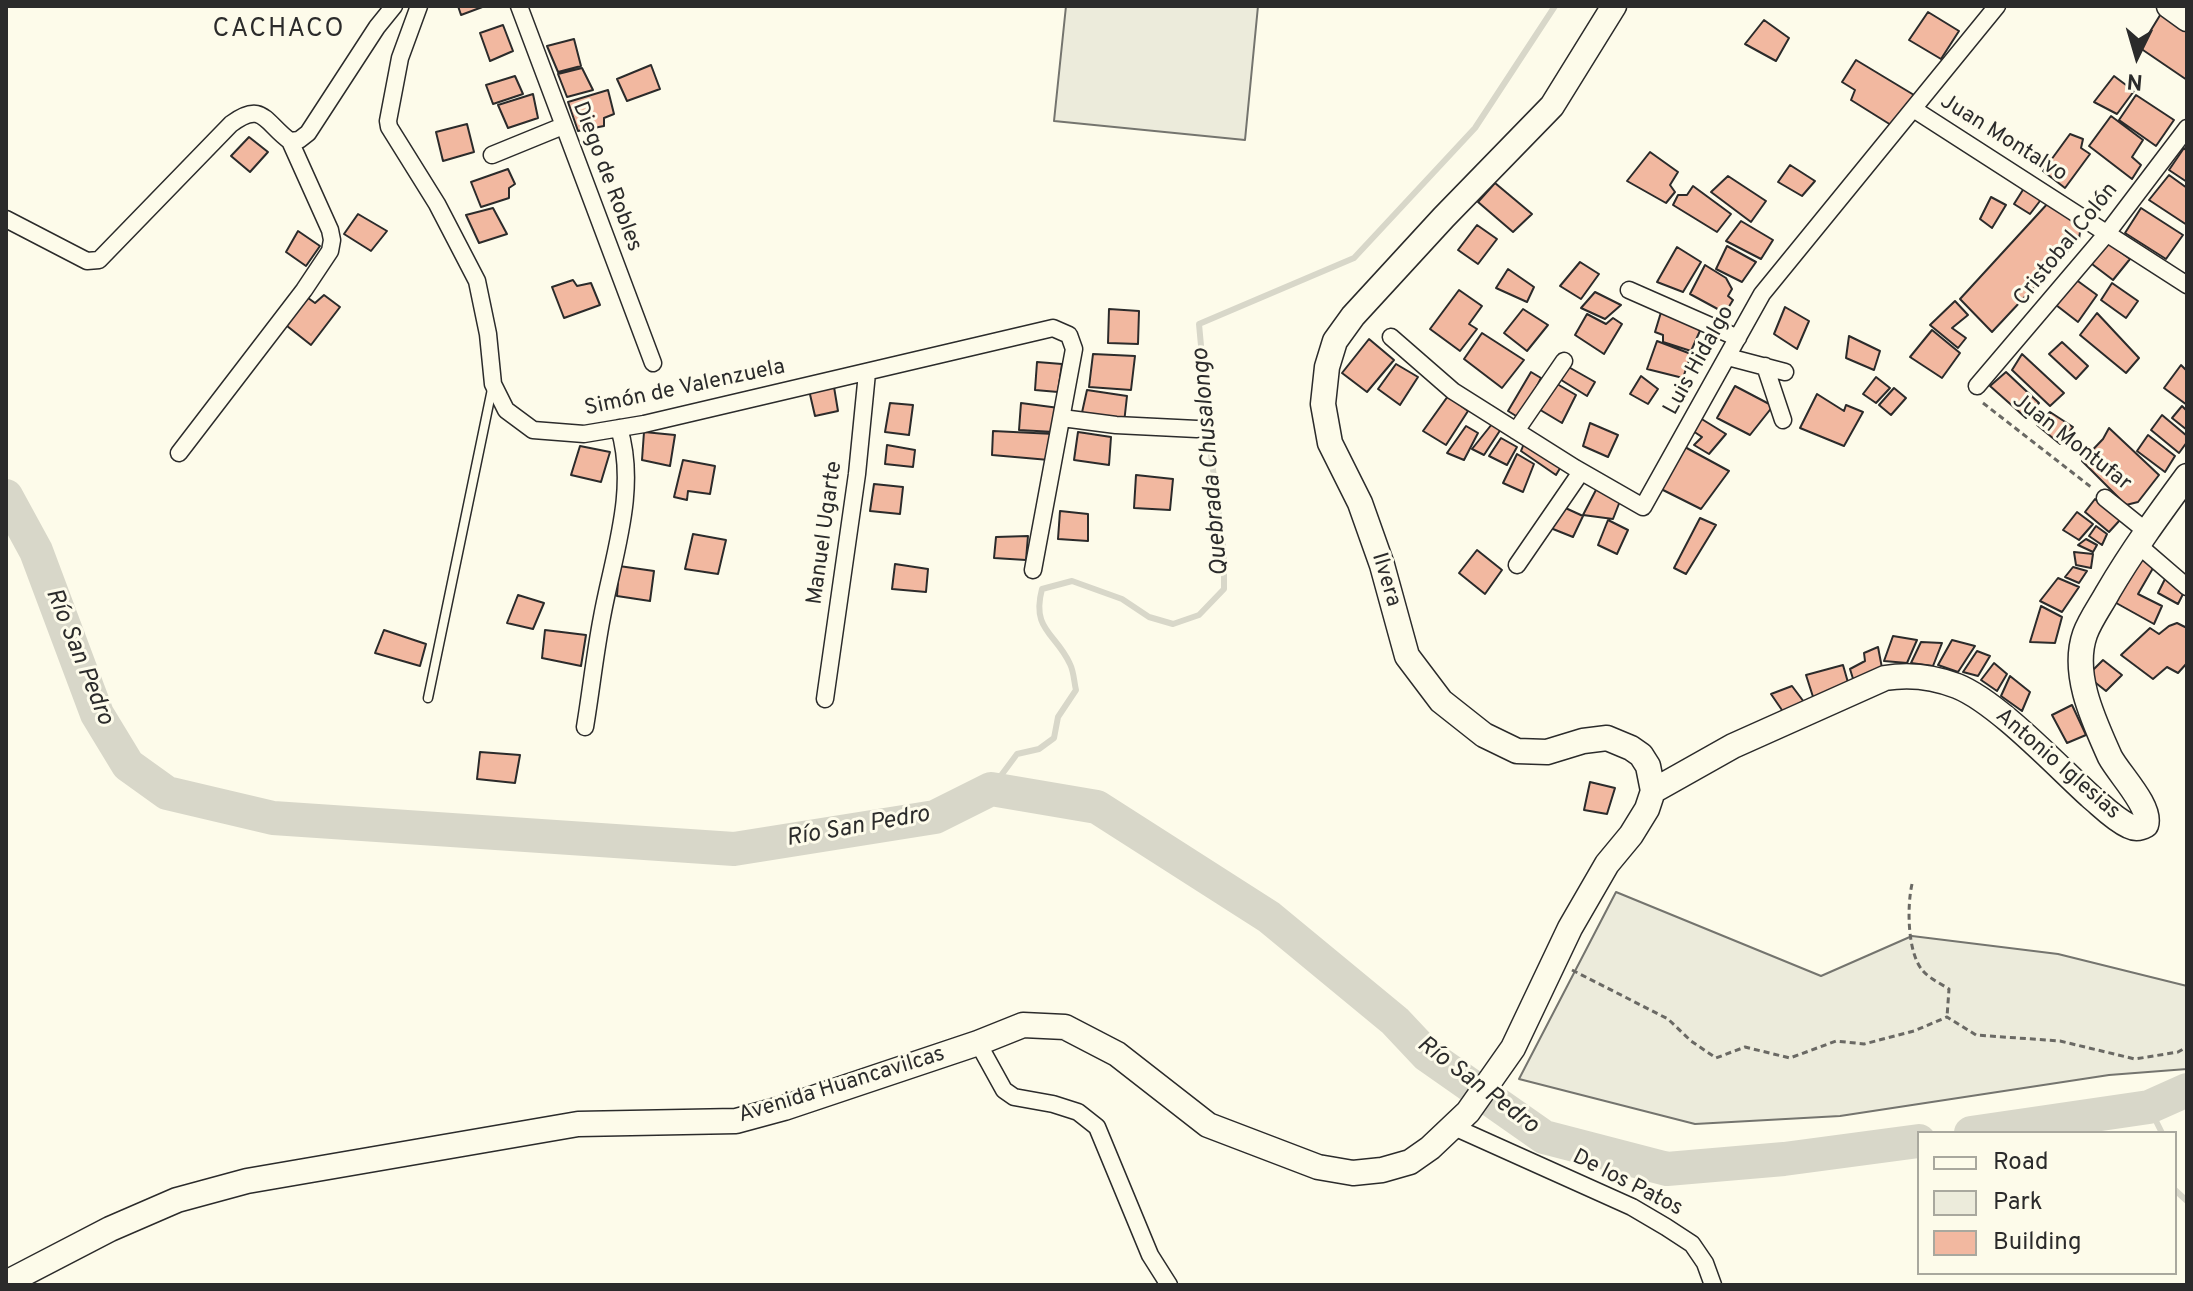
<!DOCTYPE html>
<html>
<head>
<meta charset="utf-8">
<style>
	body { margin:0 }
	#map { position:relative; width:2193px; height:1291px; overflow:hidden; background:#fdfbea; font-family:Overpass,sans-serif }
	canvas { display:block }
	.frame { position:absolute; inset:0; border:8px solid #2b2b2b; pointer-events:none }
	.legend { position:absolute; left:1917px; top:1131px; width:260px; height:144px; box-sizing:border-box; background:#fdfbea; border:2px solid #a9a89e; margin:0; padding:10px 14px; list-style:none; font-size:24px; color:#2b2b2b }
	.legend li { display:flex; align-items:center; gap:16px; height:40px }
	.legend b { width:40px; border:2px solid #a9a89e }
	.north { position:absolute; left:2097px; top:16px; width:80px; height:80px; -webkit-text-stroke:6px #fdfbea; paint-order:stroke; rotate:185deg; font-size:22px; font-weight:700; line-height:32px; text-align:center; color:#2b2b2b }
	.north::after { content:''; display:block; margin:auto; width:28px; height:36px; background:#2b2b2b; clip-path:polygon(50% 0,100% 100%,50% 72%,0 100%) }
</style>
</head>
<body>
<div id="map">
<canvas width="2193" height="1291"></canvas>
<div class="frame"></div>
<ul class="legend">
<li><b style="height:10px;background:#fdfbea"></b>Road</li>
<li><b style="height:22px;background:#ecebdb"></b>Park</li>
<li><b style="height:22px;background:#f2b8a0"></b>Building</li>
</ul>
<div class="north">N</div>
</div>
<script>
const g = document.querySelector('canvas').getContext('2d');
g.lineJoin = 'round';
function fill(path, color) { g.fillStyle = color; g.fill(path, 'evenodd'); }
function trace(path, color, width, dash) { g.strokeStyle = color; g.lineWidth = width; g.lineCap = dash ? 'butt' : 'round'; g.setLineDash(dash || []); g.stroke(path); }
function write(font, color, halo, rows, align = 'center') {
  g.font = font + ' Overpass,sans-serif'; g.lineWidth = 6; g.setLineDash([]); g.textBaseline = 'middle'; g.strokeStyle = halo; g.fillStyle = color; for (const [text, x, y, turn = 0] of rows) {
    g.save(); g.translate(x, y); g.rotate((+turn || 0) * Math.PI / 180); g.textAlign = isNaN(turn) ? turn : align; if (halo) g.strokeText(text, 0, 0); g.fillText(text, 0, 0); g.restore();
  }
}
const green = new Path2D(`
	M1066 6H1258L1245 140 1054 121Z
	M1616 892 1821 976 1912 936 2058 954 2187 986V1069L2109 1075 1840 1116 1695 1124 1519 1079Z`);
fill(green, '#ecebdb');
trace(green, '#74746e', 2);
trace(new Path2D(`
	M991 789 1017 754 1039 749 1054 738 1058 717 1076 690C1074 682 1074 672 1070 664 1056 633 1031 630 1042 589L1072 581 1122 599 1149 617 1173 624 1199 615 1224 589V554L1211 454 1199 324 1354 258 1475 128 1555 6
	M2149 1107 2162 1133
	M2175 1190 2187 1201`), '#d8d7c9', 6);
trace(new Path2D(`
	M6 496 36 551 97 714 128 765 167 793 273 818 734 849 935 817 991 789 1097 807 1269 917 1395 1021 1427 1055 1544 1137 1667 1169 1784 1159 1919 1141
	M1971 1133 2149 1107 2187 1090`), '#d8d7c9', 34);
const building = new Path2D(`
	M458 6H485L461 15Z
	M1928 12 1959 31 1941 59 1909 40Z
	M2162 12 2187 31V80L2140 48Z
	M1764 20 1789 38 1776 61 1745 44Z
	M503 25 513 51 490 61 480 33Z
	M574 39 581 66 558 72 547 46Z
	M1856 60 1914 95 1891 125 1851 100 1855 90 1842 82Z
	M651 65 660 89 627 101 617 79Z
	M582 68 593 90 567 97 558 74Z
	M515 76 523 94 493 104 486 85Z
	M2114 76 2134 91 2117 114 2094 102Z
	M608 90 614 114 604 118V126L578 131 568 102Z
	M533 94 538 118 508 128 498 105Z
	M2136 95 2174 120 2156 146 2119 120Z
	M2111 116 2143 140 2132 157 2141 165 2132 179 2089 146Z
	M467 124 474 152 443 161 436 132Z
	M2070 134 2083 139 2081 148 2090 154 2065 188 2043 171Z
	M249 137 268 152 250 172 231 156Z
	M2184 148 2187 151V182L2169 170Z
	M1650 152 1678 172 1670 185 1675 192 1666 203 1627 181Z
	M1790 165 1815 181 1802 196 1778 182Z
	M508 169 515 184 509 188V198L481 207 471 182Z
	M2169 175 2187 188V225L2149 200Z
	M1728 176 1766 201 1751 222 1711 192Z
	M1495 183 1532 214 1513 232 1478 202Z
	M2026 185 2043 197 2030 214 2014 204Z
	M1693 186 1731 214 1717 232 1673 205 1678 195H1687Z
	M1991 197 2006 205 1992 228 1980 219Z
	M2049 202 2081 225 2079 239 1992 332 1960 299Z
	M493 208 507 234 479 243 466 215Z
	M2141 208 2183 235 2166 259 2125 233Z
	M358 214 387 231 371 251 344 234Z
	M1741 221 1773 240 1761 259 1726 241Z
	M1477 225 1497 239 1478 264 1458 250Z
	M298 231 320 246 306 266 286 252Z
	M2108 243 2130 259 2113 280 2088 261Z
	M1727 246 1756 262 1742 282 1716 269Z
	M1677 247 1701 262 1683 292 1657 282Z
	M1580 262 1599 274 1581 299 1560 286Z
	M1705 265 1726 278 1732 289 1728 296 1733 300 1725 313 1690 294Z
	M1508 269 1534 287 1527 302 1496 288Z
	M2075 279 2097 295 2078 322 2056 305Z
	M573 280 577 286 591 283 600 305 564 318 552 287Z
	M2112 283 2138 301 2126 318 2101 300Z
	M1459 290 1482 306 1469 324 1477 329 1460 351 1430 329Z
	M1595 292 1621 305 1605 319 1581 308Z
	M304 295 315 303 324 295 340 307 311 345 282 322Z
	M1955 301 1968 315 1952 328 1966 338 1958 348 1930 325Z
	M1785 307 1809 321 1797 349 1774 334Z
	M1109 309 1139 311 1138 344 1108 343Z
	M1523 309 1548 325 1527 351 1504 333Z
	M1662 309 1703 324 1691 351 1663 342V335L1655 332Z
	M2097 313 2139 358 2126 373 2080 335Z
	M1587 314 1606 324 1613 318 1622 324 1604 354 1575 335Z
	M1932 330 1960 353 1942 378 1910 357Z
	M1482 333 1524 360 1502 388 1464 359Z
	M1849 336 1880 351 1874 370 1846 358Z
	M1369 339 1394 360 1367 392 1342 373Z
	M1657 341 1691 354 1683 378 1647 369Z
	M2062 342 2088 366 2076 379 2049 354Z
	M1093 354 1135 356 1131 390 1089 387Z
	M2022 354 2064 393 2050 406 2012 370Z
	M1037 362 1062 364 1058 392 1035 390Z
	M1396 364 1418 377 1400 405 1378 389Z
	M1565 365 1595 382 1587 396 1558 378Z
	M2181 365 2187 371V405L2164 388Z
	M1531 372 1541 378 1521 419 1508 411Z
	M2006 372 2039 403 2026 418 1990 386Z
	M1641 376 1658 389 1648 404 1630 394Z
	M1876 377 1890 388 1876 403 1863 394Z
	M1552 381 1576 395 1562 423 1537 408Z
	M1735 386 1773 406 1750 435 1717 418Z
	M834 387 838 411 815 416 809 390Z
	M1894 388 1906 398 1891 415 1879 405Z
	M1087 390 1127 396 1124 423 1081 417Z
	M1817 394 1844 411 1846 405 1863 412 1844 446 1800 428Z
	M1448 396 1468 411 1446 445 1423 431Z
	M890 403 913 405 909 435 885 432Z
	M1021 403 1059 408 1054 432 1019 430Z
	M2182 406 2187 411V430L2172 418Z
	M2050 412 2073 427 2060 444 2037 425Z
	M2162 415 2187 436V442L2179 453 2151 430Z
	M1700 418 1726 434 1709 454 1694 445 1702 437 1690 429Z
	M1590 423 1618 435 1608 457 1583 446Z
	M1492 424 1501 429 1484 455 1472 449Z
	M1466 426 1478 433 1464 460 1447 453Z
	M2109 428 2159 475 2138 502 2126 505 2082 461 2103 439Z
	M993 431 1054 434 1049 460 992 455Z
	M644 432 675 435 670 466 642 460Z
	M1078 432 1111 437 1109 465 1074 460Z
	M2148 435 2175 456 2165 472 2137 451Z
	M1501 438 1517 447 1507 465 1489 456Z
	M1525 441 1562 465 1556 475 1521 451Z
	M887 445 915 450 913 467 885 464Z
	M580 446 610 452 601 482 571 475Z
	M1683 446 1729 471 1701 509 1659 488Z
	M1517 454 1534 464 1523 492 1503 483Z
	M683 460 715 466 710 494 688 491 687 500 674 497Z
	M1136 475 1173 479 1170 510 1134 508Z
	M874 484 903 487 900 514 870 511Z
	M1598 486 1622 496 1613 519 1583 515Z
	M2095 499 2120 520 2109 532 2085 512Z
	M1561 506 1583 516 1573 537 1548 527Z
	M1060 511 1088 514V541L1058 539Z
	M2077 512 2093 524 2079 540 2063 530Z
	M1700 518 1716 525 1686 574 1674 568Z
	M1608 520 1628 530 1617 554 1598 545Z
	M2096 526 2107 534 2102 545 2089 536Z
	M693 534 726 540 718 574 685 569Z
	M1028 536 1026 560 994 558 996 537Z
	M2086 539 2097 545 2093 552 2078 545Z
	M1477 550 1502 570 1485 594 1459 573Z
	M2074 552 2093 554 2091 568 2076 565Z
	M2135 552 2156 563 2138 594 2162 606 2154 624 2109 599Z
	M895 564 928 569 926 592 892 589Z
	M619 566 654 571 650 601 617 596Z
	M2073 567 2087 571 2079 583 2065 577Z
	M2167 575 2187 586 2178 604 2158 593Z
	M2058 578 2079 587 2062 612 2040 601Z
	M518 595 544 603 533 629 507 623Z
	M2041 606 2062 617 2055 643 2030 642Z
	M2177 623 2187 628V663L2178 673 2167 667 2153 679 2121 655 2150 628 2159 634 2169 626Z
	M384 630 426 644 420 666 375 653Z
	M545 630 586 635 581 666 542 658Z
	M1893 636 1917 640 1907 663 1884 661Z
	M1952 640 1975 646 1958 672 1938 665Z
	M1921 642 1942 643 1933 666 1911 663Z
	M1878 647 1882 668 1854 682 1850 669 1865 661 1864 653Z
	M1977 651 1990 656 1978 676 1963 672Z
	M2103 660 2122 675 2106 691 2087 676Z
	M1994 663 2007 674 1997 691 1981 680Z
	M1843 665 1849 686 1815 703 1806 675Z
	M2010 676 2030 692 2022 711 2001 696Z
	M1792 686 1807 706 1786 716 1771 694Z
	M2072 705 2086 735 2067 743 2052 715Z
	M480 752 520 755 515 783 477 779Z
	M1590 782 1615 788 1607 814 1584 810Z`);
fill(building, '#f2b8a0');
trace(building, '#2b2b2b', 2);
const lane = new Path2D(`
	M428 698 492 389`);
const street = new Path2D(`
	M419 6 400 58 388 121 389 127 437 204 477 281 488 334 493 384 506 410 533 430 584 434 644 424 1053 328 1069 335 1074 349 1033 570
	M519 6 653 363
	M1915 110 2187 285
	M492 155 563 126
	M6 219 87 261 99 260 231 124C263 100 265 123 290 141L299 140 308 133 377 27 394 6
	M1629 290 1738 338
	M1391 337 1453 391 1575 468 1643 507 1762 294 1997 6
	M1728 357 1785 372
	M1765 366 1783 420
	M1977 386 2108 232 2187 128
	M1062 418 1116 425 1197 429
	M1516 431 1564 361
	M179 453 304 290 330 251 332 240 330 230 290 141
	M2105 498 2146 531
	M2137 544 2187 587
	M1517 565 1581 472
	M825 699 857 474 867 373
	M585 727C591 691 595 653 602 617 613 556 638 490 619 428
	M978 1043 1004 1090 1014 1097 1053 1104 1078 1112 1097 1127 1150 1255 1169 1285
	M1454 1127 1632 1207 1666 1227 1692 1244 1705 1263 1713 1285`);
const secondary = new Path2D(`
	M2169 6 2187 19
	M1653 791 1733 746 1885 678C1909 674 1934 677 1957 686 1997 702 2056 765 2090 796 2102 806 2114 819 2129 826 2135 829 2139 829 2146 825 2152 807 2119 774 2110 757 2094 721 2071 674 2085 634 2090 620 2101 605 2108 592 2132 551 2159 514 2187 476
	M6 1283 110 1229 177 1200 247 1181 578 1124 736 1121 784 1108 978 1043 1023 1025 1065 1027 1117 1054 1208 1125 1318 1167 1353 1173 1382 1170 1410 1162 1430 1148 1468 1112 1513 1048 1570 928 1607 864 1631 835 1647 809 1653 791 1648 766 1641 755 1631 748 1607 738 1583 741 1547 752 1517 751 1484 735 1441 701 1407 656 1382 565 1360 503 1330 443 1323 404 1327 367 1335 341 1353 316 1444 217 1552 106 1614 6`);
trace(lane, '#2b2b2b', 11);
trace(street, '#2b2b2b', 19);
trace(secondary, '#2b2b2b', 27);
trace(new Path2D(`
	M1983 403 2091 487
	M1912 884C1907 906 1907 953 1923 971 1929 978 1941 984 1949 989L1947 1017
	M1572 970 1668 1019 1691 1041 1716 1058 1745 1047 1790 1058 1836 1041 1864 1044 1914 1031 1947 1017 1976 1035 2060 1041 2135 1059 2178 1052 2187 1047`), '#6a6964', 3, [6, 4]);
trace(lane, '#fdfbea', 8);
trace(street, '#fdfbea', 16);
trace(secondary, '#fdfbea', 24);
write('22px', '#2b2b2b', '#fdfbea', [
	["Juan Montalvo",2003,139,32],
	["Diego de Robles",606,177,69],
	["Cristobal Colón",2067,245,-51],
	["Luis Hidalgo",1700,361,-61],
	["Simón de Valenzuela",685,389,-12],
	["Juan Montufar",2071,443,38],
	["Manuel Ugarte",826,533,-82],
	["Ilvera",1385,580,73],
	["Antonio Iglesias",2057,765,41],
	["Avenida Huancavilcas",842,1086,-17],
	["De los Patos",1627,1184,27]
]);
write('italic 24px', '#2b2b2b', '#fdfbea', [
	["Quebrada Chusalongo",1212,462,-95],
	["Río San Pedro",78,657,68],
	["Río San Pedro",858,828,-10],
	["Río San Pedro",1477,1086,37]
]);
g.letterSpacing = '2px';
write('26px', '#2b2b2b', '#fdfbea', [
	["CACHACO",279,31]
]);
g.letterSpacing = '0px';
</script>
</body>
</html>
